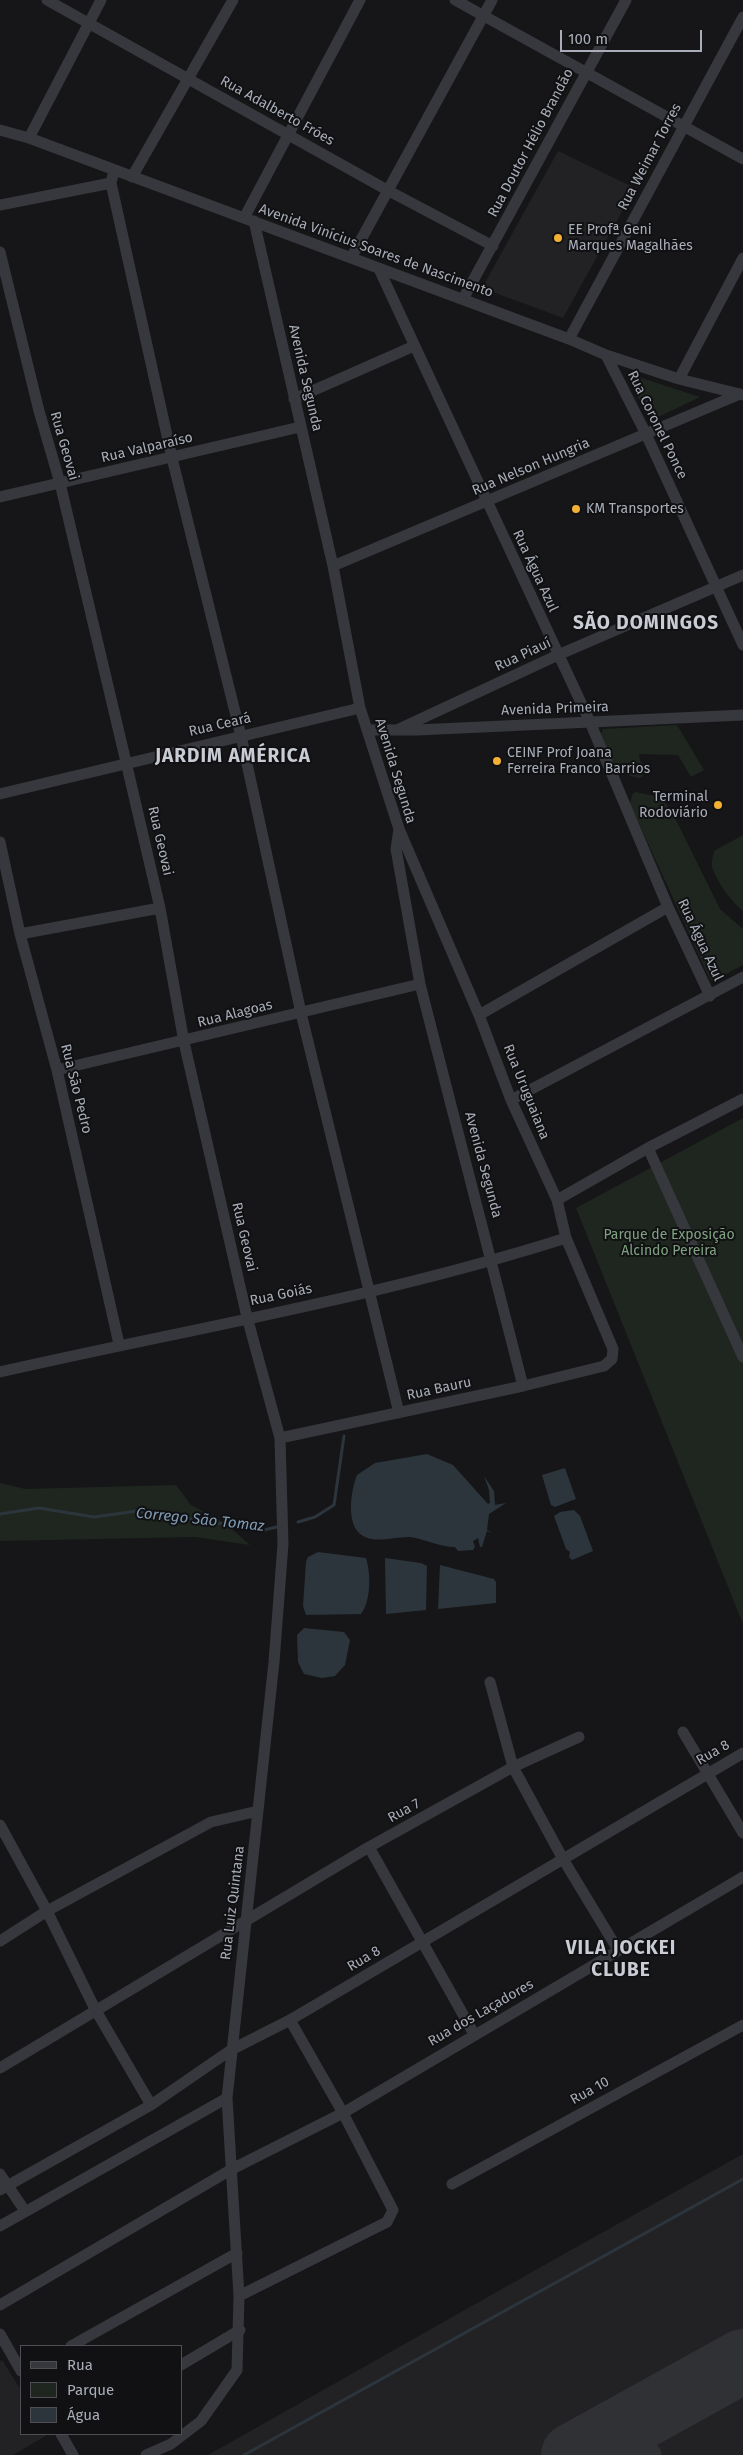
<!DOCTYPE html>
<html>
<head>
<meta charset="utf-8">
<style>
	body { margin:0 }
	#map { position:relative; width:743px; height:2455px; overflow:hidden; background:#161618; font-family:"Fira Sans",sans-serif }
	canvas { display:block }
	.legend { position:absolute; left:20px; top:2345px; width:162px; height:90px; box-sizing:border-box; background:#111113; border:1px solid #4d4f55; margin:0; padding:6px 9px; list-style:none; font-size:15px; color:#a8adb8 }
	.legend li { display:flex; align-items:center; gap:10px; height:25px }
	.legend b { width:25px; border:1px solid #4d4f55 }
	.scale { position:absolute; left:560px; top:30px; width:142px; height:22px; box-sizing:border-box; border:2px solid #a8adb8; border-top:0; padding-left:6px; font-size:15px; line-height:18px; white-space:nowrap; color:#a8adb8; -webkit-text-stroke:4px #111113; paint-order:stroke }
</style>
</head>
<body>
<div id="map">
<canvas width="743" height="2455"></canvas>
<ul class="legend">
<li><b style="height:6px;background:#37383d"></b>Rua</li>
<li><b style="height:14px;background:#1e261f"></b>Parque</li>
<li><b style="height:14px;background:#2c353c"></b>Água</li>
</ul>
<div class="scale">100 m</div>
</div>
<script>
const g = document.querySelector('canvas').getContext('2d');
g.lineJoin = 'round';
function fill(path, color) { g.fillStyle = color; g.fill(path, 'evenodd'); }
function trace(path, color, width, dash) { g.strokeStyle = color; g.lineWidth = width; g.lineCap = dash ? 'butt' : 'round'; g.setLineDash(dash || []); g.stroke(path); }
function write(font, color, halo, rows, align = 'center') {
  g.font = font + ' "Fira Sans",sans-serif'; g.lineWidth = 4; g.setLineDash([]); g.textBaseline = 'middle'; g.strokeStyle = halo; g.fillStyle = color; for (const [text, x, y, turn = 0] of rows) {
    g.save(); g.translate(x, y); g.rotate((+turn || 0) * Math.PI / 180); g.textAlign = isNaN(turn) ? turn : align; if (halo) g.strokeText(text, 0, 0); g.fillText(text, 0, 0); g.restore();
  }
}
fill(new Path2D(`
	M558 151 635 188 563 318 482 288Z
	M743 2154V2455H208L571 2250Z
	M2 2360 21 2390V2434H49L13 2455H0V2362Z`), '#222225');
fill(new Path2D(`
	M626 373 700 397 650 421Z
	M677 725 704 770 691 777 678 755 639 754 640 761 648 769 647 772 640 778C612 774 612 758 601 735L603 729Z
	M635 792 654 796 665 802 675 818 720 909 743 929V965L713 981 710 979 630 804 632 795Z
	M743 835V911C732 903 716 880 712 867 711 862 713 857 714 851Z
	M743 1118V1624L576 1208Z
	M0 1483 25 1489 176 1485 191 1505 225 1523 250 1545 195 1537 0 1541Z`), '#1e261f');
fill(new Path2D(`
	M427 1454 453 1465 488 1504 490 1503 489 1490 484 1476 494 1491 495 1505 506 1503 489 1514 487 1530 493 1533 487 1531 482 1547H480L478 1538 473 1541 475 1547 473 1550 458 1551 455 1547C439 1547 425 1539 410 1537 396 1536 377 1544 363 1536 345 1526 351 1490 357 1475L375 1463Z
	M565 1468 576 1499 555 1507 551 1505 542 1475Z
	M574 1510 580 1516 593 1551 572 1560 569 1557 570 1552 566 1549 554 1516 560 1512Z
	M318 1552 366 1558C371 1574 371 1601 361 1614L306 1615 303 1606 306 1562 308 1557Z
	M385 1558 421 1563 427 1566 426 1610 386 1614Z
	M440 1565 494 1579 496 1582V1603L438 1609Z
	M304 1628 344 1632 350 1640 345 1665 335 1676 322 1678 304 1674 298 1662 297 1635Z`), '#2c353c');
trace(new Path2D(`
	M0 1514 39 1508 94 1517 137 1511 264 1530 281 1526
	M298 1522 315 1517 334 1505 344 1436
	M244 2455 743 2179`), '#2c353c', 3);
trace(new Path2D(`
	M612 2433C630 2432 640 2439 649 2455
	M644 2446 643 2425 653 2411`), '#303135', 25);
trace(new Path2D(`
	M573 2455 743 2361`), '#303135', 64);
trace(new Path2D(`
	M47 0 387 190 493 246
	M455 0 743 159
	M0 130 29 138 569 339 606 355 679 379 743 395
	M29 138 101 0
	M114 171 111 183 172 458 241 736 301 1013 399 1413
	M132 177 233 0
	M0 205 111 183
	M244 218 360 0
	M254 221 333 566 360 708 399 829 479 1015 511 1100 557 1200 566 1238 613 1349 612 1359 604 1366 523 1386 280 1438
	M0 252 39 411 60 483 126 762 160 908 184 1042 247 1317 280 1438 283 1544 274 1662 227 2098 239 2296 237 2370 201 2421 171 2444 146 2455
	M351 258 492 0
	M379 269 590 722 668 907 710 996
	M463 299 626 0
	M569 339 743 17
	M606 355 646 434 743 645
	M679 379 743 258
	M294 399 414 346
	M0 497 300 427
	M333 566 740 394
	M399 729 558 655 743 575
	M367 730H417L743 715
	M0 794 360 708
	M399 829 396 849 420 984 523 1386
	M0 842 20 934 57 1070 119 1344
	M20 934 160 908
	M479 1015 668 907
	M57 1070 420 984
	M511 1100 743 977
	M648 1148 743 1357
	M557 1200 648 1148 743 1099
	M0 1372C189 1329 381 1297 566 1238
	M490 1682 513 1767 563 1859 618 1950
	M683 1732 743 1833
	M0 1825 47 1911 95 2009 151 2105
	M369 1847 474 2034
	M0 1941 47 1911 211 1822 258 1811
	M0 2068 369 1847 513 1767 579 1737
	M0 2174 25 2211
	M452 2184 743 2025
	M0 2190 151 2105 231 2050 290 2020 743 1753
	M0 2226 227 2098
	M239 2296 387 2222 393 2210 343 2113 290 2020
	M0 2305 232 2169 343 2113 743 1877
	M0 2334 21 2371
	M71 2346 237 2253
	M181 2365 240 2330
	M61 2434 73 2455`), '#37383d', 11);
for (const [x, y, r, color] of [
	[558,238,5,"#f2b134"],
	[576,509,5,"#f2b134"],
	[497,761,5,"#f2b134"],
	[718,805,5,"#f2b134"]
]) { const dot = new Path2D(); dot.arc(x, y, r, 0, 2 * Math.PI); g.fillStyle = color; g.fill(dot); trace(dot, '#111113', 2); }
write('14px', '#a8adb8', '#111113', [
	["Rua Adalberto Fróes",277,111,29],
	["Rua Doutor Hélio Brandão",531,143,-62],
	["Rua Weimar Torres",650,157,-62],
	["Avenida Vinícius Soares de Nascimento",376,251,20],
	["Avenida Segunda",305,378,77],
	["Rua Coronel Ponce",657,425,64],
	["Rua Geovai",64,446,74],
	["Rua Valparaíso",147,448,-13],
	["Rua Nelson Hungria",531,467,-23],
	["Rua Água Azul",535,571,65],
	["Rua Piauí",523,655,-25],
	["Avenida Primeira",555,709,-2],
	["Rua Ceará",220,725,-13],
	["Avenida Segunda",395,771,73],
	["Rua Geovai",160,841,77],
	["Rua Água Azul",700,940,65],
	["Rua Alagoas",235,1014,-14],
	["Rua São Pedro",76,1089,76],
	["Rua Uruguaiana",526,1092,68],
	["Avenida Segunda",483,1165,75],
	["Rua Geovai",244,1237,77],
	["Rua Goiás",281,1295,-12],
	["Rua Bauru",439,1389,-12],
	["Rua 8",713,1753,-30],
	["Rua 7",404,1811,-29],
	["Rua Luiz Quintana",233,1903,-83],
	["Rua 8",364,1959,-31],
	["Rua dos Laçadores",481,2013,-30],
	["Rua 10",590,2091,-29]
]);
write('14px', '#a8adb8', '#111113', [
	["EE Profª Geni",568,230],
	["Marques Magalhães",568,246],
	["KM Transportes",586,509],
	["CEINF Prof Joana",507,753],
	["Ferreira Franco Barrios",507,769],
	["Terminal",708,797,"right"],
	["Rodoviário",708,813,"right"]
], 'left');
write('14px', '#7fa381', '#111113', [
	["Parque de Exposição",669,1235],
	["Alcindo Pereira",669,1251]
]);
write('italic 15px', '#7f9bb3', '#111113', [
	["Corrego São Tomaz",200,1520,6]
]);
g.letterSpacing = '1px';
write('bold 19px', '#c9ccd4', '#111113', [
	["SÃO DOMINGOS",646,624],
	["JARDIM AMÉRICA",233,757],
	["VILA JOCKEI",621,1949],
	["CLUBE",621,1971]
]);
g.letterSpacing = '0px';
</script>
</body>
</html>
